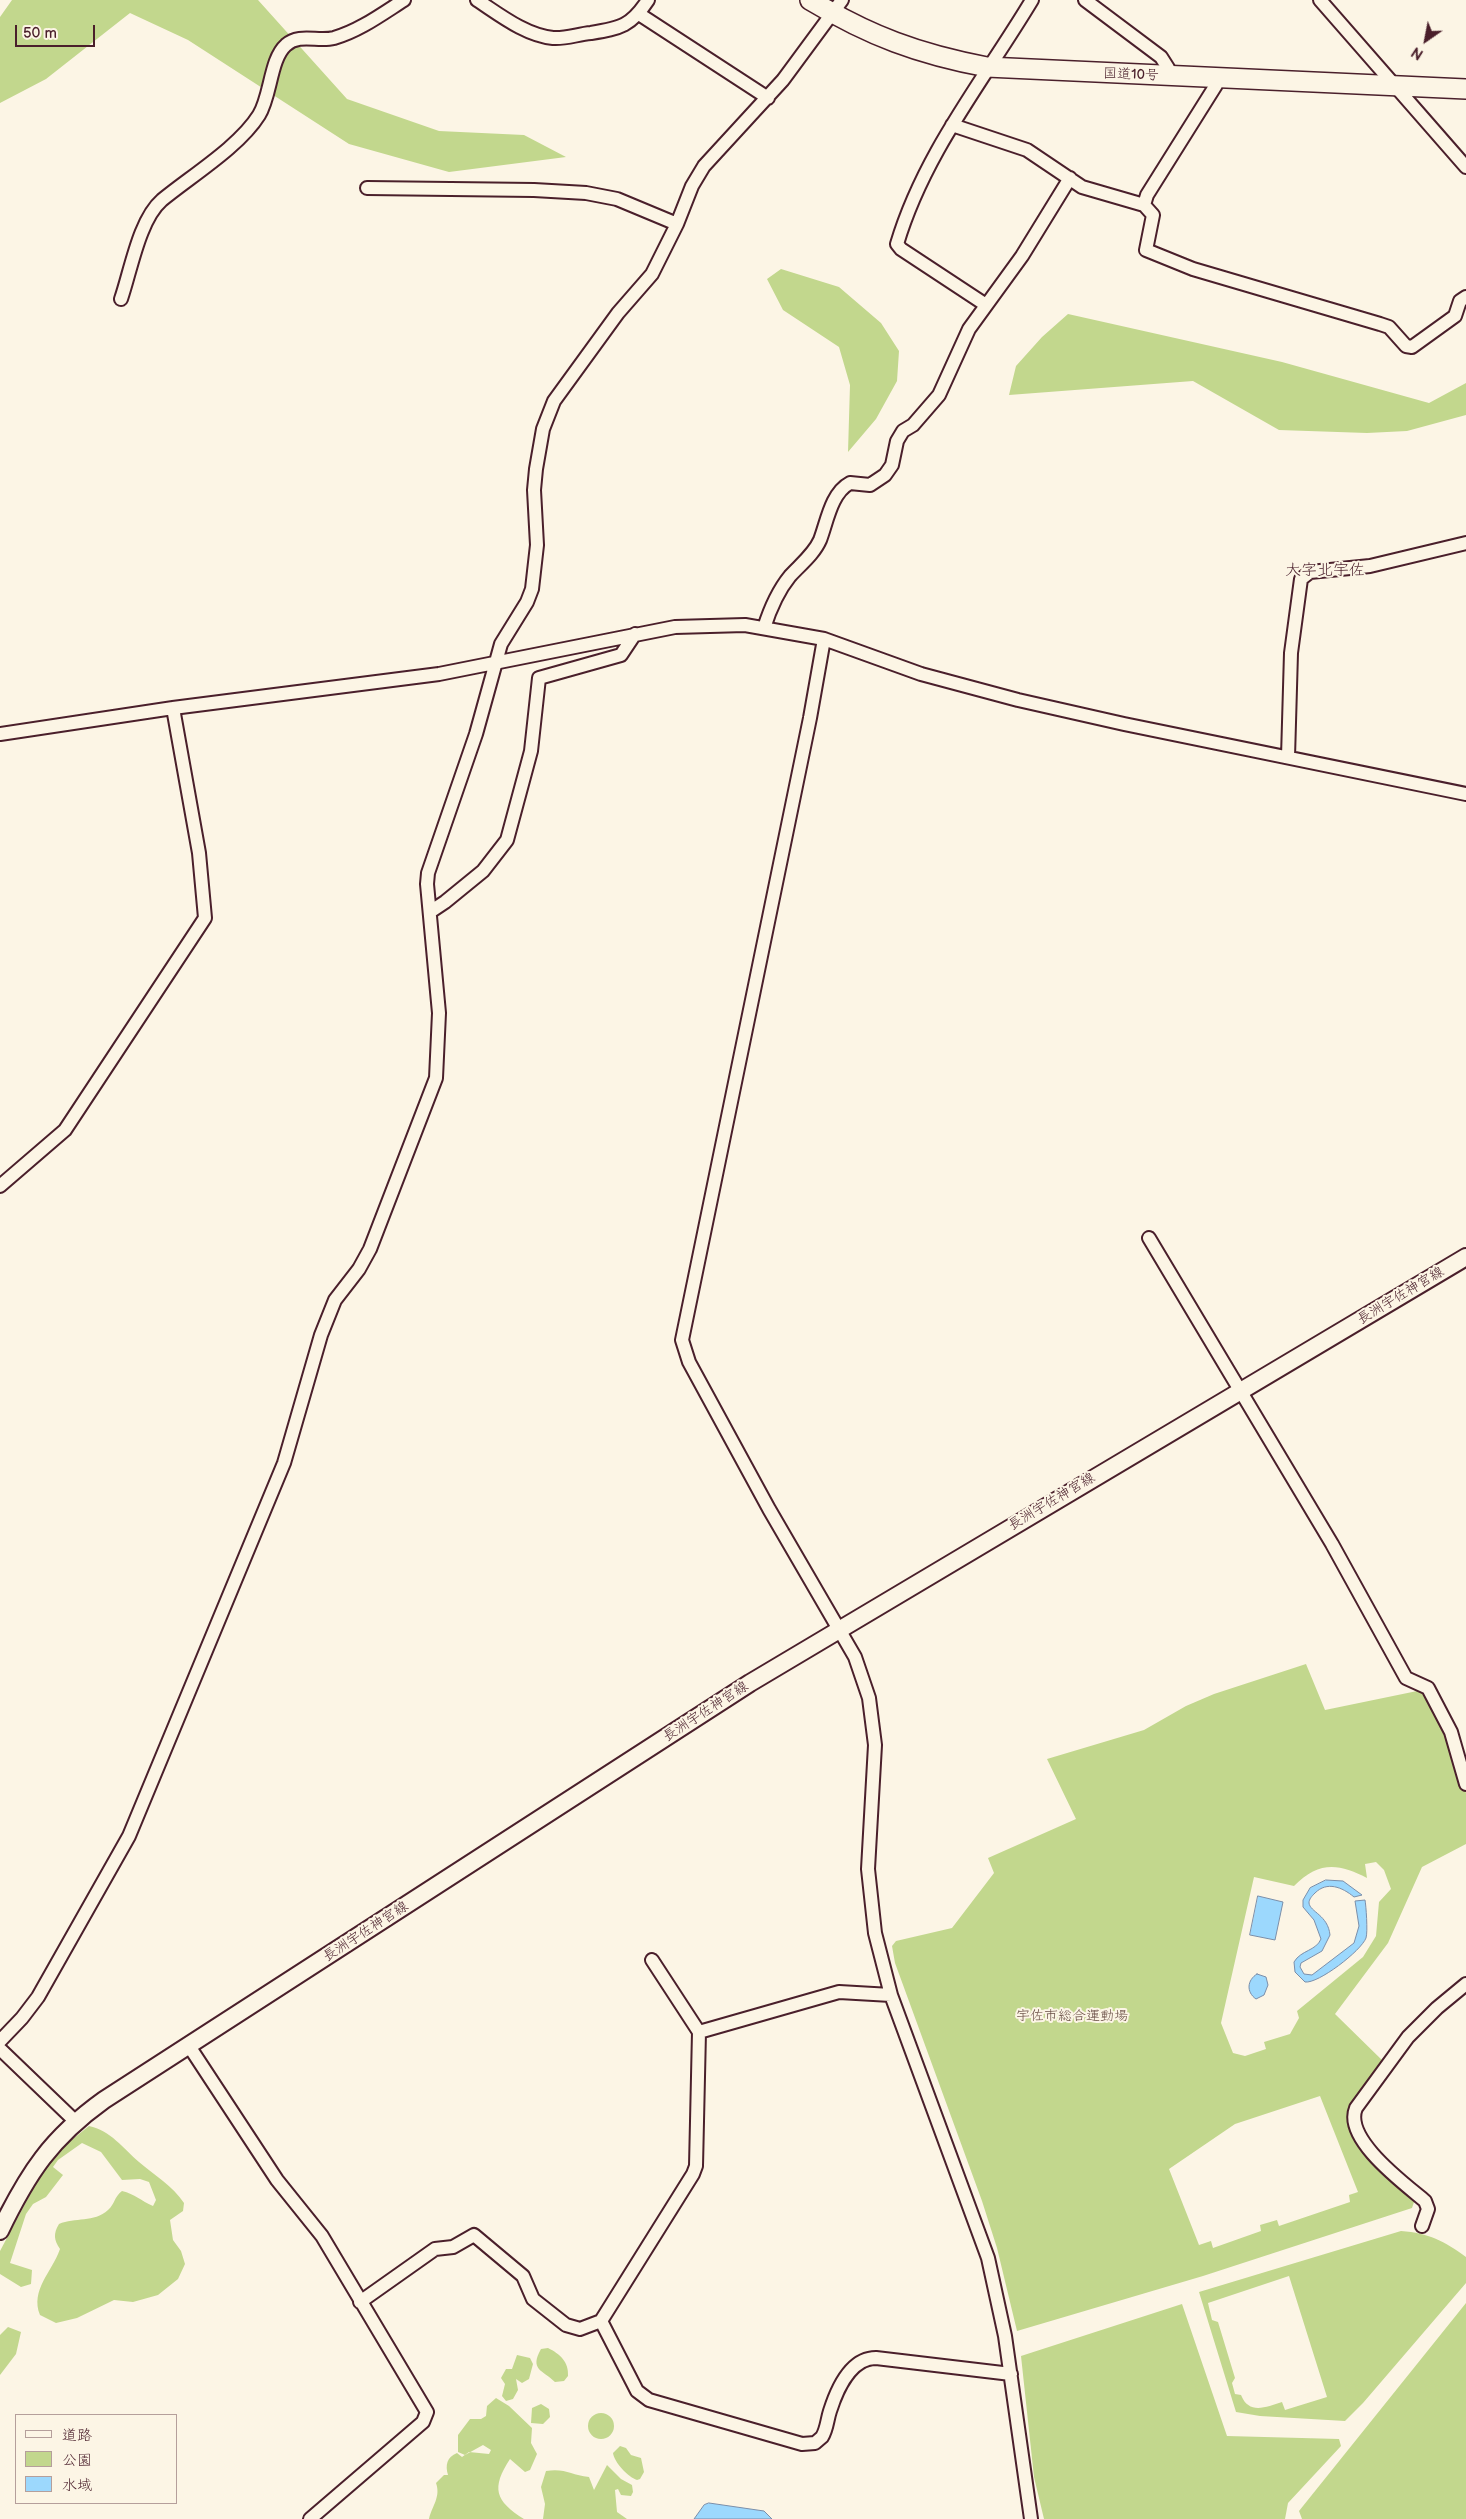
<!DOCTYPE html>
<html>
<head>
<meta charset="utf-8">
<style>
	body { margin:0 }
	#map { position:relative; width:1466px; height:2519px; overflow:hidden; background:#fcf5e5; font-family:"Balsamiq Sans","Klee One",sans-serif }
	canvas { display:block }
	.legend { position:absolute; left:15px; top:2414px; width:162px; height:90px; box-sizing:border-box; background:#fcf5e5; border:1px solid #b59f9b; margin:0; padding:6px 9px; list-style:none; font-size:15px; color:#4a1f2b }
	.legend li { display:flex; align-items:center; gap:10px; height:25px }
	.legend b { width:25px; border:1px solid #b59f9b }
	.north { position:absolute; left:1401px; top:15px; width:50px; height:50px; -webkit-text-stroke:4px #fcf5e5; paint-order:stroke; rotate:213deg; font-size:14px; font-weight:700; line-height:20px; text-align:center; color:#4a1f2b }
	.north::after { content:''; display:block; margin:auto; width:18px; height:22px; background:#4a1f2b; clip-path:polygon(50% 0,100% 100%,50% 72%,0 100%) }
	.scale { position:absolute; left:15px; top:25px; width:80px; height:22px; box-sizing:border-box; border:2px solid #4a1f2b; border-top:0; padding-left:6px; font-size:15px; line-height:18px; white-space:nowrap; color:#4a1f2b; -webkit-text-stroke:4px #fcf5e5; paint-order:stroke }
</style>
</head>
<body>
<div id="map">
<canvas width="1466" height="2519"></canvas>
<ul class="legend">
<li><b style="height:6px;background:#fcf5e5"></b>道路</li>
<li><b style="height:14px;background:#c2d78d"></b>公園</li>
<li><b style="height:14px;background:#9cd8fd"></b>水域</li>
</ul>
<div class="north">N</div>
<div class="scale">50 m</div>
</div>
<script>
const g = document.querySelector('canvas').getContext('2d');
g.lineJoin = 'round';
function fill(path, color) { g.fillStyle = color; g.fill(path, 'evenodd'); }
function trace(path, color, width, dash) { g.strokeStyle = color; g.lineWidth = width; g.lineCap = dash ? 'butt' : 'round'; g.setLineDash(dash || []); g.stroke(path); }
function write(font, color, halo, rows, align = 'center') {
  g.font = font + ' "Balsamiq Sans","Klee One",sans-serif'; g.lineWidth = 4; g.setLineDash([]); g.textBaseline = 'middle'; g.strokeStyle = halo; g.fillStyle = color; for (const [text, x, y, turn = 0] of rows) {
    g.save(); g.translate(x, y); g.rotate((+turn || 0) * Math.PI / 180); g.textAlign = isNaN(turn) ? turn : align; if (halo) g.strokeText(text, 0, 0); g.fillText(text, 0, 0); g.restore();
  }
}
fill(new Path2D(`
	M12 0H258L347 99 439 131 524 135 566 157 449 172 349 144 188 40 130 13 46 79 0 103V17Z
	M781 269 839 287 881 323 899 351 897 381 876 419 848 452 850 385 839 347 783 310 767 279Z
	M1068 314 1282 362 1429 403 1466 383V415L1407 431 1367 433 1279 430 1193 381 1009 395 1016 366 1042 337Z
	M1306 1664 1325 1710 1422 1690 1439 1712 1451 1742 1466 1793V1844L1422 1867 1388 1943 1335 2014 1385 2063 1352 2125 1415 2199 1412 2208 1203 2276 1017 2331 997 2248 982 2201 895 1963 892 1946 896 1941 952 1928 994 1873 988 1858 1076 1819 1047 1759 1144 1730 1186 1706 1214 1694ZM1376 1862 1384 1870 1391 1889 1379 1902 1376 1936 1363 1957 1297 2011 1299 2018 1290 2034 1264 2042 1266 2049 1245 2056 1233 2053 1221 2023 1254 1877 1294 1886C1318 1861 1339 1863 1367 1878L1365 1864ZM1320 2096 1358 2192 1349 2195 1350 2202 1279 2226 1277 2220 1260 2225 1261 2231 1213 2248 1211 2241 1199 2245 1169 2169 1235 2124Z
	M89 2126C110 2130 124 2149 139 2162 154 2175 173 2186 184 2203L183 2211 170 2220 173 2240 181 2251 185 2264 178 2279 158 2295 133 2302 114 2300 77 2318 56 2323 40 2315C30 2290 52 2272 60 2249 54 2240 53 2234 59 2224 75 2217 94 2223 108 2210 115 2204 114 2197 122 2191 135 2194 141 2201 153 2206L156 2200 149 2182 140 2179 122 2180 101 2152 82 2143 58 2160 53 2167 63 2175 46 2197 33 2204 26 2214 10 2263 32 2270 31 2284 21 2287 0 2274V2251L42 2172 59 2150Z
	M1401 2231C1429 2233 1444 2241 1466 2257V2283L1363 2403 1345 2421 1260 2416 1236 2412 1199 2292ZM1289 2276 1327 2397 1285 2410 1282 2402C1266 2407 1249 2415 1241 2395L1235 2394 1232 2383 1235 2378 1218 2322 1212 2320 1208 2303Z
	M1466 2303V2519H1302L1299 2511Z
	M1182 2304 1227 2436 1339 2439 1341 2446 1288 2503 1285 2519H1044L1034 2477 1021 2356Z
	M8 2327 21 2332 16 2354 0 2375V2335Z
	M548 2348C560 2354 569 2362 568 2376L564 2381 555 2382C543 2370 529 2370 541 2349Z
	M517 2355 530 2358 533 2364 529 2379 522 2383 516 2379 518 2390 513 2399 506 2401 502 2396 505 2384 501 2378 506 2369H512Z
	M496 2398 509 2406 532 2428 531 2443 537 2454 530 2470 525 2472 510 2459C491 2488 495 2501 524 2519H429C432 2506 441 2497 436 2483L444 2475H448C445 2465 447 2457 457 2453L462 2457 469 2452 489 2454 491 2450 483 2445 465 2455 458 2452V2435L470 2419H481L486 2416 487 2406Z
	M541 2404 549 2409 550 2417 543 2424 531 2423 532 2408Z
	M588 2426a13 13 0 1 1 26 0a13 13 0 1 1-26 0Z
	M620 2446 626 2448 631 2455 641 2458 644 2472 640 2479 637 2480C628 2477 614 2462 613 2453Z
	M607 2465 621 2479 632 2485 633 2492 631 2496 621 2495 618 2489 615 2490 617 2512 627 2519H543L545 2504 541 2487 546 2471C565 2468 571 2475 589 2477L594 2490Z`), '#c2d78d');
const water = new Path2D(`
	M1326 1880 1343 1881 1362 1895 1354 1897C1342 1887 1327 1881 1315 1893 1312 1896 1309 1899 1309 1903 1310 1912 1328 1915 1330 1935L1322 1951 1301 1963 1300 1967 1304 1974 1312 1975 1354 1943 1359 1926 1355 1901 1365 1900C1366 1905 1368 1932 1366 1938 1361 1951 1318 1984 1305 1982L1295 1972 1294 1962C1301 1950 1316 1951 1321 1939L1314 1920 1303 1907V1900L1310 1888Z
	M1258 1896 1283 1902 1275 1940 1250 1935Z
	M1257 1974 1266 1977 1268 1985 1264 1995 1256 1999C1246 1992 1247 1980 1257 1974Z
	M709 2503 764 2511 772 2519H694L704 2505Z`);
fill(water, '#9cd8fd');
trace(water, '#7b8ea9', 1);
const minor = new Path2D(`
	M477 0C500 15 525 35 553 38 566 39 578 34 591 33 621 28 631 26 648 0
	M1085 0 1161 57 1168 68V77
	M1320 0 1466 167
	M639 14 768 98
	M952 125 1027 150 1082 187 1144 205 1153 215 1146 250 1151 252 1193 269 1380 324 1389 327 1406 346 1412 347 1455 316 1460 301 1466 297
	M367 188 534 190 586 193 617 199 677 224
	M1144 205 1147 195 1216 85 1215 78
	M121 299C131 270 139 220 162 200 191 176 239 147 259 115 271 96 270 59 286 45 299 33 318 42 334 38 359 31 382 14 404 0
	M986 305 901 249 897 244C924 153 984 80 1032 0
	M764 628C770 609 777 592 790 576 800 565 814 554 820 540 827 522 831 493 850 483L870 485 885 475 892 465 897 441 903 431 913 425 939 395 969 329 1022 256 1070 178
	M824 639 810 718 682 1340 689 1362 769 1509 855 1657 869 1698 875 1745 868 1869 875 1933 891 1995 988 2258 1005 2336 1031 2519
	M0 734 173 708 439 674 675 627 745 625 824 639 921 674 1018 700 1124 724 1466 794
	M1288 757 1291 653 1301 579 1310 572 1370 566 1466 543
	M430 912 445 902 483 871 507 840 531 751 539 678 621 655 635 634
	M0 1186 65 1130 205 918 199 853 173 708
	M1149 1238 1332 1544 1406 1678 1428 1688 1451 1732 1466 1784
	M699 2032 839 1992 891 1995
	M0 2041 22 2018 38 1997 129 1836 284 1463 321 1335 335 1300 359 1269 370 1249 436 1078 439 1013 427 884 428 873 476 734 501 644 527 602 532 589 537 545 534 490 536 469 543 429 554 401 618 313 652 274 677 224 692 186 704 166 783 80 842 0
	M189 2046 277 2180 322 2236 427 2412 423 2422 310 2519
	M0 2049 75 2121
	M1422 2226 1428 2209 1425 2201C1405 2184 1343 2139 1356 2108L1408 2037 1437 2008 1466 1984
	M360 2302 435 2249 453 2247 474 2235 523 2276 533 2299 566 2325 580 2329 601 2321 693 2174 696 2166 699 2032 652 1960
	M601 2321 637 2391 649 2400 802 2444 815 2443 822 2437C827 2429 827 2420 830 2411 837 2389 851 2358 876 2358L1011 2374`);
const major = new Path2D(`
	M0 2231C28 2173 51 2138 104 2100L750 1683 1466 1257`);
const highway = new Path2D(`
	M810 0C870 36 918 54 987 67L1466 89`);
trace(minor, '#4a1f2b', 16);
trace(major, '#4a1f2b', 20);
trace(highway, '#4a1f2b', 22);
trace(minor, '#fcf5e5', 12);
trace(major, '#fcf5e5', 16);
trace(highway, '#fcf5e5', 19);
write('14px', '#4a1f2b', '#fcf5e5', [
	["国道10号",1131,75,2],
	["長洲宇佐神宮線",1401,1296,-31],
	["長洲宇佐神宮線",1052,1502,-31],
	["長洲宇佐神宮線",706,1712,-33],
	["長洲宇佐神宮線",366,1932,-33]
]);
write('14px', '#684d44', '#fcf5e5', [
	["宇佐市総合運動場",1072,2016]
]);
write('16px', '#4a1f2b', '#fcf5e5', [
	["大字北宇佐",1325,571]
]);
</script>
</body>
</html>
